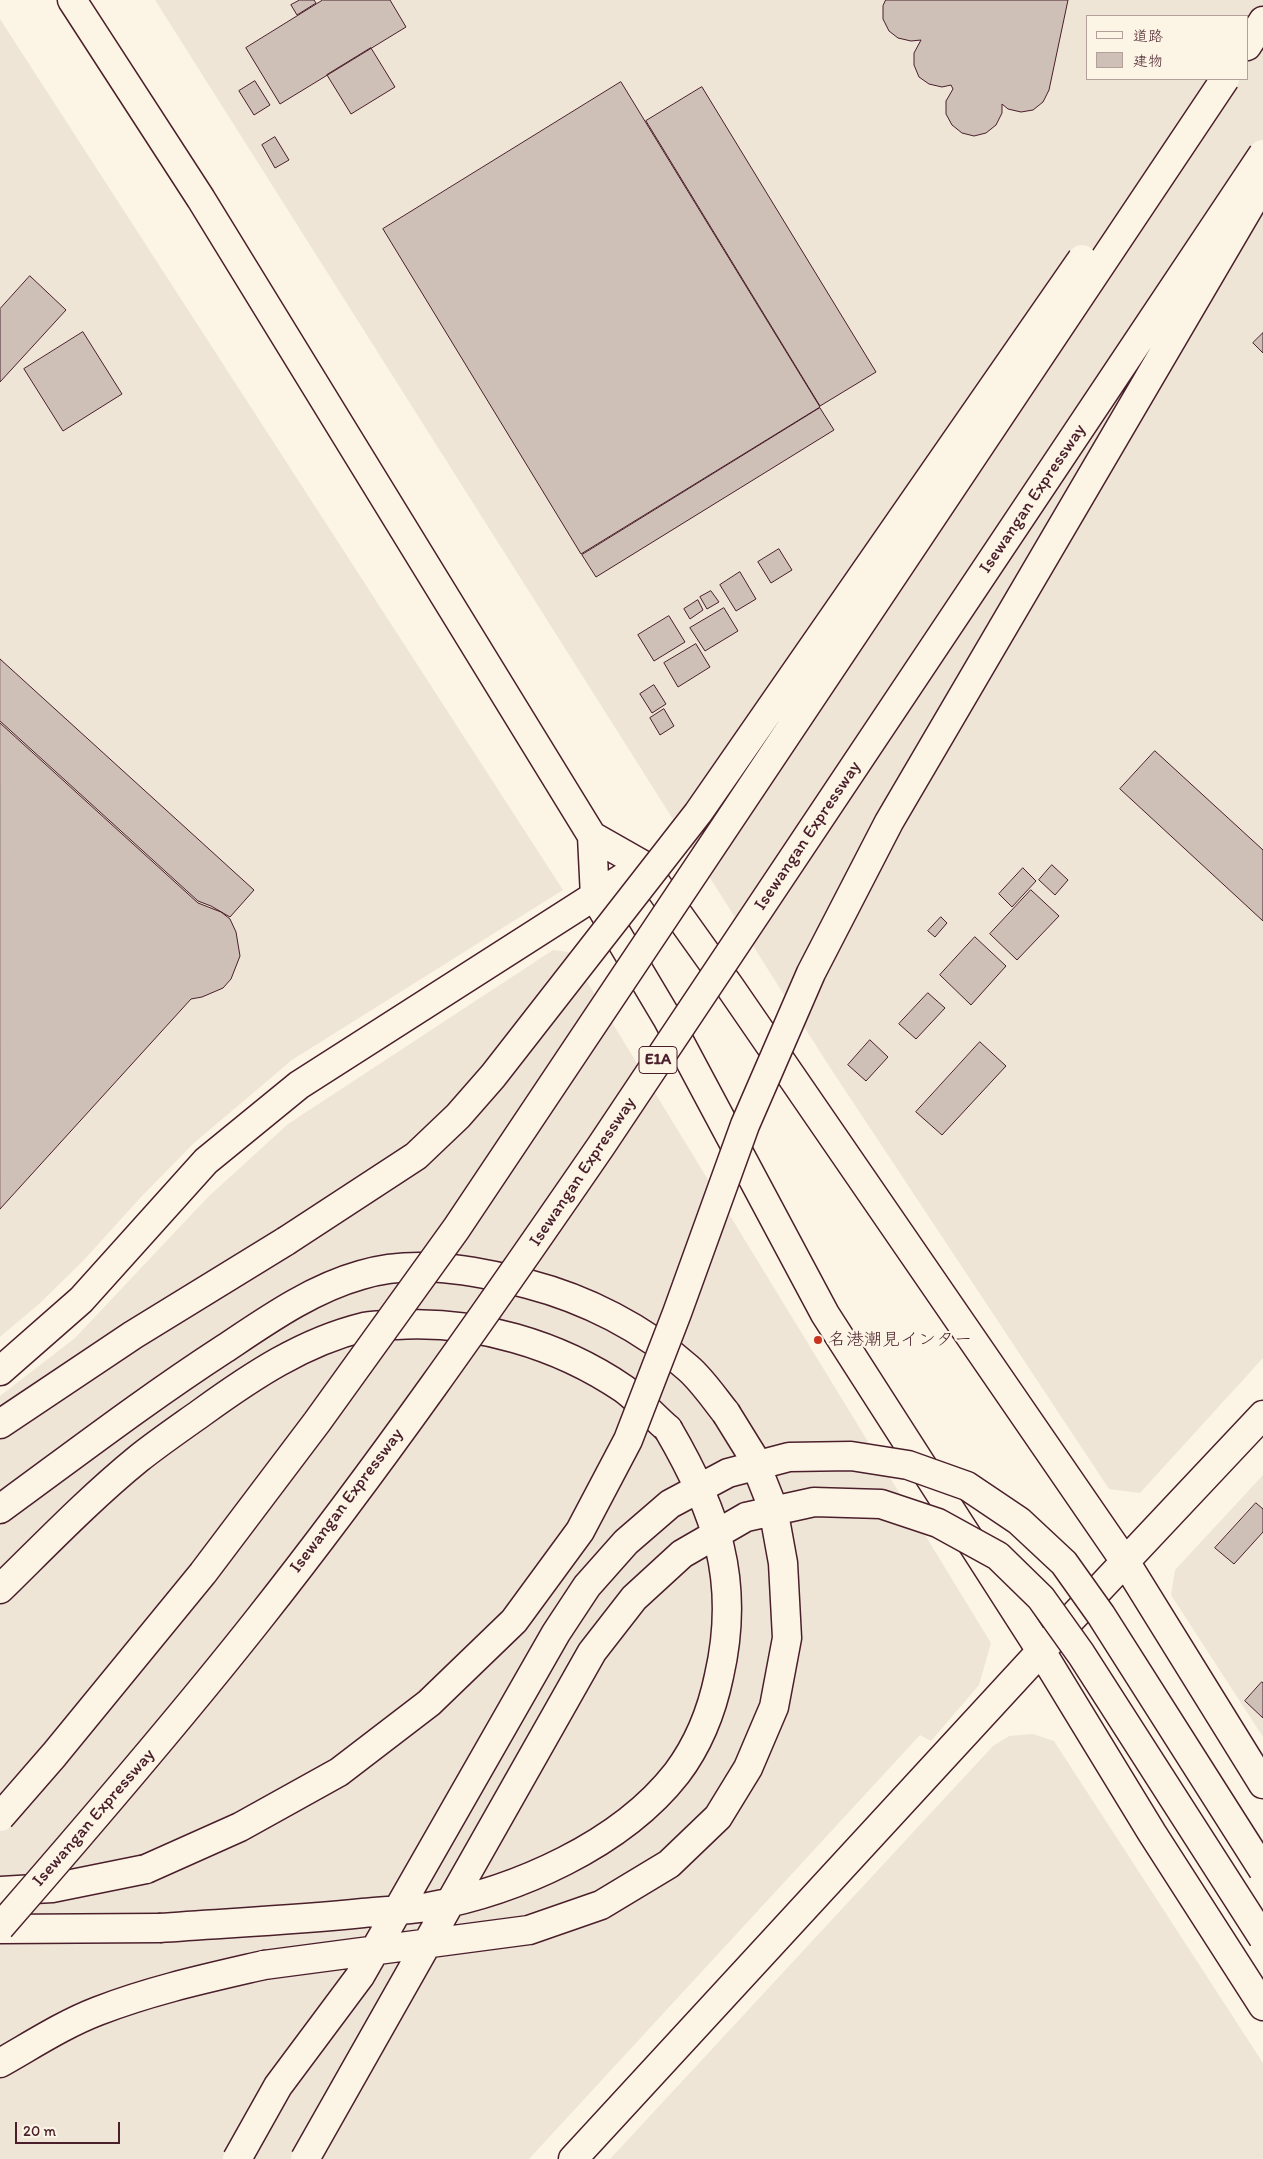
<!DOCTYPE html>
<html>
<head>
<meta charset="utf-8">
<style>
	body { margin:0 }
	#map { position:relative; width:1263px; height:2159px; overflow:hidden; background:#fcf5e5; font-family:Itim,"Klee One",sans-serif }
	canvas { display:block }
	.legend { position:absolute; left:1086px; top:15px; width:162px; height:65px; box-sizing:border-box; background:#fcf5e5; border:1px solid #b59f9b; margin:0; padding:6px 9px; list-style:none; font-size:15px; color:#4a1f2b }
	.legend li { display:flex; align-items:center; gap:10px; height:25px }
	.legend b { width:25px; border:1px solid #b59f9b }
	.scale { position:absolute; left:15px; top:2122px; width:105px; height:22px; box-sizing:border-box; border:2px solid #4a1f2b; border-top:0; padding-left:6px; font-size:15px; line-height:18px; white-space:nowrap; color:#4a1f2b; -webkit-text-stroke:4px #fcf5e5; paint-order:stroke }
</style>
</head>
<body>
<div id="map">
<canvas width="1263" height="2159"></canvas>
<ul class="legend">
<li><b style="height:6px;background:#fcf5e5"></b>道路</li>
<li><b style="height:14px;background:#cfc0b7"></b>建物</li>
</ul>
<div class="scale">20 m</div>
</div>
<script>
const g = document.querySelector('canvas').getContext('2d');
g.lineJoin = 'round';
function fill(path, color) { g.fillStyle = color; g.fill(path, 'evenodd'); }
function trace(path, color, width, dash) { g.strokeStyle = color; g.lineWidth = width; g.lineCap = dash ? 'butt' : 'round'; g.setLineDash(dash || []); g.stroke(path); }
function write(font, color, halo, rows, align = 'center') {
  g.font = font + ' Itim,"Klee One",sans-serif'; g.lineWidth = 4.5; g.setLineDash([]); g.textBaseline = 'middle'; g.strokeStyle = halo; g.fillStyle = color; for (const [text, x, y, turn = 0] of rows) {
    g.save(); g.translate(x, y); g.rotate((+turn || 0) * Math.PI / 180); g.textAlign = isNaN(turn) ? turn : align; if (halo) g.strokeText(text, 0, 0); g.fillText(text, 0, 0); g.restore();
  }
}
fill(new Path2D(`
	M155 0H1263V1358L1140 1493 1109 1489 829 1066ZM1087 16H1247V79H1087Z
	M0 19 563 890 292 1060 194 1143 142 1196 83 1261 39 1304 0 1337Z
	M553 950 569 952 991 1643 979 1685 931 1741 920 1735 529 2159H0V1396L75 1338 208 1197 288 1124Z
	M1263 1475V1737L1171 1595 1175 1570Z
	M1033 1734 1054 1741 1263 2063V2159H610L993 1746 1009 1736Z`), '#eee5d7');
const building = new Path2D(`
	M300 0H314L316 3 297 15 291 5Z
	M323 0H390L406 27 280 104 246 48Z
	M886 0H1068L1049 90 1043 102 1033 110 1021 112 1008 109 1002 104V113L996 125 986 133 974 136 962 133 952 125 946 114V101L953 89 951 85 942 87 929 84 919 77 914 65V53L921 40 911 41 898 38 889 31 883 19V6Z
	M371 48 395 87 351 114 327 75Z
	M255 81 270 105 254 115 239 91Z
	M621 82 820 407 581 554 383 229Z
	M702 87 876 372 820 406 646 121Z
	M275 137 289 160 275 168 262 145Z
	M30 276 66 310 0 382V309Z
	M83 332 122 394 63 431 24 369Z
	M1263 333V353L1253 343Z
	M820 408 834 430 596 577 582 555Z
	M779 549 792 570 771 583 758 562Z
	M740 572 756 599 736 611 720 585Z
	M711 591 719 602 707 609 700 597Z
	M698 600 703 610 690 619 684 609Z
	M724 608 738 631 705 651 690 628Z
	M669 616 685 642 654 661 638 635Z
	M696 644 710 667 678 687 664 663Z
	M0 659 254 890 230 917 211 906 198 901 0 721Z
	M654 685 666 704 652 713 640 694Z
	M664 709 674 726 660 735 650 718Z
	M0 723 198 903 221 912 230 919 236 932 240 956 231 979 223 988 202 997 191 999 0 1209Z
	M1155 751 1263 850V921L1120 789Z
	M1052 865 1068 880 1055 895 1039 880Z
	M1023 868 1036 881 1012 907 999 894Z
	M1031 890 1059 916 1017 960 990 934Z
	M941 917 947 923 935 937 928 931Z
	M975 937 1006 966 971 1005 940 975Z
	M928 993 945 1008 916 1039 899 1024Z
	M870 1040 888 1057 866 1081 848 1065Z
	M980 1042 1006 1066 942 1135 916 1112Z
	M1256 1503 1263 1509V1532L1234 1564 1215 1548Z
	M1262 1682 1263 1683V1718L1245 1701Z`);
fill(building, '#cfc0b7');
trace(building, '#4a1f2b', 1);
const minor = new Path2D(`
	M72 0 201 199 592 836 595 897 667 1018 825 1314 1041 1651 1152 1833 1263 2006
	M592 836 643 865 730 987 1126 1563 1263 1784
	M0 1371 81 1300 206 1161 299 1085 643 865
	M573 2159 1041 1651 1263 1415`);
const highway = new Path2D(`
	M1247 46 1263 21
	M0 1424 133 1335 286 1241
	M0 1509C74 1455 147 1399 224 1349 266 1321 311 1289 361 1275 415 1259 475 1270 528 1284 586 1299 643 1328 688 1368 702 1380 714 1398 726 1413
	M0 1589C45 1545 89 1499 138 1459 158 1443 180 1428 201 1413 252 1376 303 1342 364 1327 374 1325 386 1325 396 1325 475 1320 558 1344 624 1389 639 1400 653 1416 668 1429
	M0 1891 52 1888 146 1869
	M0 1929 159 1928
	M0 2063C32 2045 64 2024 98 2011 152 1990 208 1978 264 1965`);
trace(minor, '#4a1f2b', 31);
trace(highway, '#4a1f2b', 31);
trace(minor, '#fcf5e5', 28);
trace(highway, '#fcf5e5', 28);
const highwayBridge = new Path2D(`
	M286 1241 416 1156 458 1116 493 1076 698 813 1082 259
	M0 1817 54 1755 203 1573 317 1422 456 1229 1225 79
	M146 1869 240 1827 339 1772 429 1703 514 1621 580 1531 628 1440 677 1313 745 1125 811 973 889 822 1258 192
	M0 1927C88 1826 175 1725 258 1620 379 1467 491 1306 601 1146L1263 154
	M159 1928C227 1923 295 1920 363 1913 385 1911 407 1910 428 1907 516 1891 621 1845 677 1773 698 1745 712 1710 719 1676 741 1580 716 1511 668 1429
	M264 1965 529 1930 601 1905 669 1864 718 1817 748 1768 774 1707 787 1638 783 1563 773 1508 752 1455 726 1413
	M237 2159 278 2086 360 1976 556 1633 587 1586 626 1542 670 1504 728 1473 789 1457 851 1456 908 1465 967 1486 1019 1521 1064 1563 1101 1615 1263 1870
	M305 2159 592 1652 634 1598 682 1554 746 1517 814 1502 881 1504 938 1523 998 1556 1041 1598 1081 1654 1263 1938`);
trace(highwayBridge, '#4a1f2b', 31, []);
trace(highwayBridge, '#fcf5e5', 28);
for (const [x, y, r, color] of [
	[818,1340,5,"#c8321e"]
]) { const dot = new Path2D(); dot.arc(x, y, r, 0, 2 * Math.PI); g.fillStyle = color; g.fill(dot); trace(dot, '#fcf5e5', 2); }
for (const [x, y, w] of [
	[658,1060,38]
]) { const box = new Path2D(); box.roundRect(x - w / 2, y - 13.5, w, 27, 4); g.fillStyle = '#fcf5e5'; g.fill(box); trace(box, '#4a1f2b', 1); }
write('bold 16px', '#4a1f2b', null, [
	["E1A",658,1060]
]);
write('18px', '#4a1f2b', '#fcf5e5', [
	["Isewangan Expressway",1033,499,-56],
	["Isewangan Expressway",808,836,-56],
	["Isewangan Expressway",583,1172,-56],
	["Isewangan Expressway",347,1501,-53],
	["Isewangan Expressway",94,1818,-49]
]);
write('18px', '#4a1f2b', '#fcf5e5', [
	["名港潮見インター",828,1340]
], 'left');
</script>
</body>
</html>
